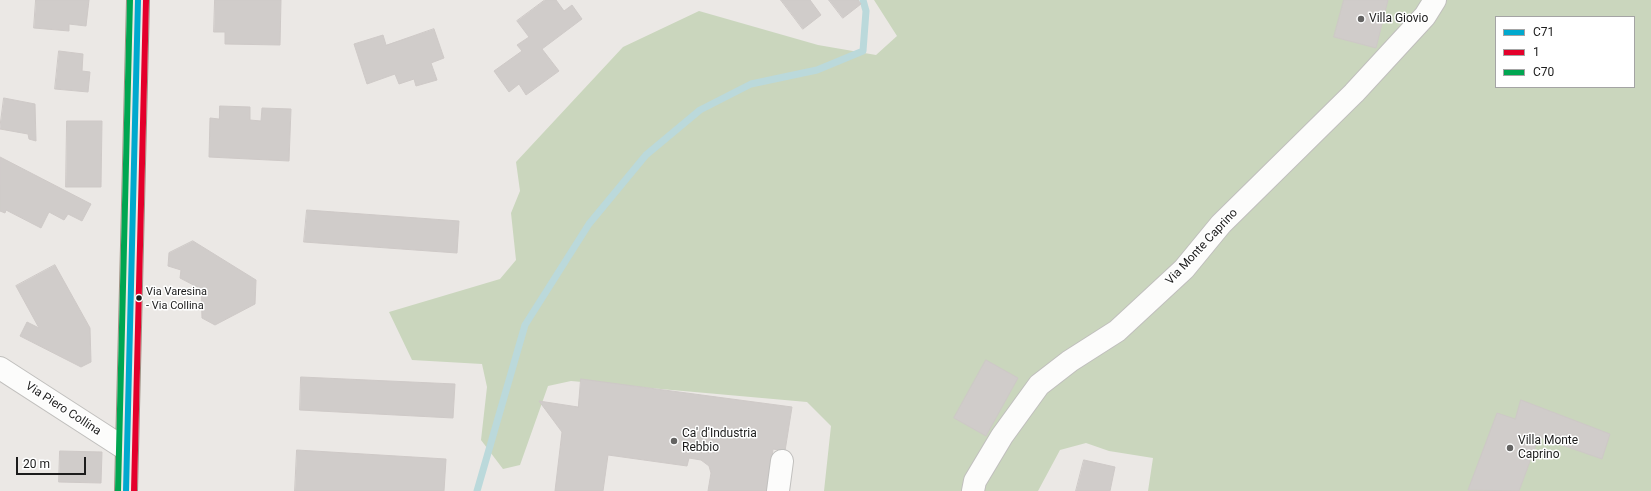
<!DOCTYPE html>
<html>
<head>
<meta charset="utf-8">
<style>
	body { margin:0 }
	#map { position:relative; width:1651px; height:491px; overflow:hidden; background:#ebe8e5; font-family:Roboto,sans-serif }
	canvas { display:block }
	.legend { position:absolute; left:1495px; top:16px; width:140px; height:72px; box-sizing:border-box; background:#fff; border:1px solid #a4a4a4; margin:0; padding:5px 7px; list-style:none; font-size:12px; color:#1c1c1c }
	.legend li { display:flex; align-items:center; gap:8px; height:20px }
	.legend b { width:20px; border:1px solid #a4a4a4 }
	.scale { position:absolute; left:16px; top:457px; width:70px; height:18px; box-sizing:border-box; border:2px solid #1c1c1c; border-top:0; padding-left:5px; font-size:12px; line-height:14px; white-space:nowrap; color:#1c1c1c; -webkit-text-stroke:3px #fff; paint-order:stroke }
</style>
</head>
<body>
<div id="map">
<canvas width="1651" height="491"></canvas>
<ul class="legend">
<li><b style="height:5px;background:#00a9ce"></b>C71</li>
<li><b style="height:5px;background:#e4002b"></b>1</li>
<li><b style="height:5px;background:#00a651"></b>C70</li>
</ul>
<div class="scale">20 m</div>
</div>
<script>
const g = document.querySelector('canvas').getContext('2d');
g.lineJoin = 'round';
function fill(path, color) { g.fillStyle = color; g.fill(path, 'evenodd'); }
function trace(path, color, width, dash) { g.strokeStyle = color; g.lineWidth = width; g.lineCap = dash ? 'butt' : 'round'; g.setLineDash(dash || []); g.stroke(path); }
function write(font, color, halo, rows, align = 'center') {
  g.font = font + ' Roboto,sans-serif'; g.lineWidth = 3; g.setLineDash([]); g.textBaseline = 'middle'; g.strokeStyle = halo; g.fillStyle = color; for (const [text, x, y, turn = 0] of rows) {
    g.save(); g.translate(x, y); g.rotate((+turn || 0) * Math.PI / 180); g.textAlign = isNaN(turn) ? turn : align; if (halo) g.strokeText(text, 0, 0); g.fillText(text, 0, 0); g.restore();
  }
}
fill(new Path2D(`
	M874 0H1651V491H1148L1153 458 1109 451 1086 443 1060 450 1038 491H824L831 426 807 402 571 381 548 386 520 465 503 469 481 440 487 387 482 364 412 360 389 312 500 279 516 260 511 213 520 191 516 162 623 47 699 11 818 45 876 55 897 36ZM1496 17H1634V87H1496Z`), '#cad6bd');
trace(new Path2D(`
	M477 491 525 325 589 224 646 155 700 110 751 84 817 70 863 51 866 11 863 0`), '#bbd9db', 7);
const building = new Path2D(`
	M36 0H89L86 26 69 24V31L34 28Z
	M215 0H281L280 45 225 44V32H214Z
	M545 0H556L564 11 572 5 582 19 542 49 559 71 526 95 519 84 509 92 494 71 522 51 517 45 529 37 517 21Z
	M781 0H810L821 15 803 29Z
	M829 0H858L861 4 843 18Z
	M1344 0H1388L1376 48 1334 37Z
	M434 29 444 58 431 63 437 80 416 86 414 79 399 84 395 74 367 84 354 44 383 35 386 45Z
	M59 51 83 54 82 71 90 72 88 92 55 89Z
	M4 98 35 104 36 141 29 139 28 134 0 129Z
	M220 106 250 107V120L261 121 262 108 291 109 289 161 209 157 210 118 219 119Z
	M67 121H102L101 187H66Z
	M0 157 91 204 82 221 68 214 64 220 49 212 41 228 6 210 5 213 0 211Z
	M307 210 459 221 457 253 304 242Z
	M193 241 256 280 255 304 215 325 202 318 201 289 180 278 181 270 168 266 169 253Z
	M55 265 90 328 91 362 81 367 20 336 27 322 39 328 16 286Z
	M986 360 1018 378 986 436 954 418Z
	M301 377 455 384 453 418 300 410Z
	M581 379 792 407 785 451 773 449 768 491H708L711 473 709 466 701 460 689 458 687 466 608 455 603 491H555L562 432 539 401 578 407Z
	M1521 400 1610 434 1602 459 1539 437 1519 491 1468 490 1497 413 1515 419Z
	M297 450 446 459 444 491H295Z
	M60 451 102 452 101 483 59 482Z
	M1084 460 1115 467 1110 491H1076Z`);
fill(building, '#d0ccca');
trace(building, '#cec9c7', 1);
const minor = new Path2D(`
	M0 368 127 450
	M778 491 782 461
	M973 491 975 481 1002 436 1039 385 1070 361 1117 331 1184 269 1221 224 1354 93 1425 16 1435 0`);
const major = new Path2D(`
	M126 491 138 0`);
trace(minor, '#c0bfbd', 24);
trace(major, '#9f9284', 24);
trace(minor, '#fcfcfb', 22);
trace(major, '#efe9e4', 22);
trace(new Path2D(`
	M126 491 138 0`), '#00a9ce', 6);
trace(new Path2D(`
	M134 491 146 0`), '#e4002b', 6);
trace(new Path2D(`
	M118 491 130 0`), '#00a651', 6);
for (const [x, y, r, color] of [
	[1361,19,4,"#646362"],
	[139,298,3.5,"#1c1c1c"],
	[674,441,4,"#646362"],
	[1510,448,4,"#646362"]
]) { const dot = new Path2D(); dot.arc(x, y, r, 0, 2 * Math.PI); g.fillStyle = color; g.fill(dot); trace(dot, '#fff', 1.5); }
write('11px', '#1c1c1c', '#fff', [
	["Via Varesina",146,292],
	["- Via Collina",146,306]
], 'left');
write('12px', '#1c1c1c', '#fff', [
	["Villa Giovio",1369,19],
	["Ca' d'Industria",682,434],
	["Rebbio",682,448],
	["Villa Monte",1518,441],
	["Caprino",1518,455]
], 'left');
write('12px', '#1c1c1c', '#fff', [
	["Via Monte Caprino",1202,247,-47],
	["Via Piero Collina",63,409,33]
]);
</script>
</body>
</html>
